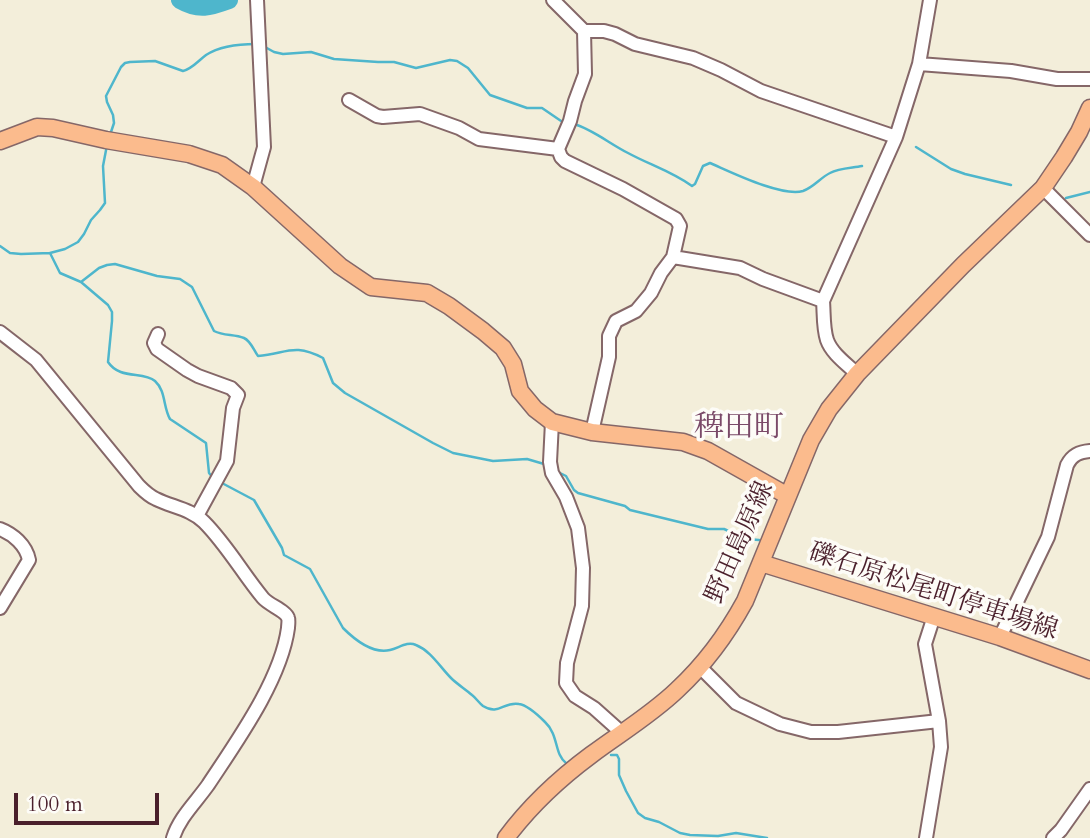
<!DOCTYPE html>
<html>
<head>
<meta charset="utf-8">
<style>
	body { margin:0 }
	#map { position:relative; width:1090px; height:838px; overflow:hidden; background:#f3eeda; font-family:Cardo,serif }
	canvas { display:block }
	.scale { position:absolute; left:14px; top:793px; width:145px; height:32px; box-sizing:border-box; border:4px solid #4a1f2b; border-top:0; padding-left:9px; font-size:21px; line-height:24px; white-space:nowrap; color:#4a1f2b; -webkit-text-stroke:5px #fdfcf7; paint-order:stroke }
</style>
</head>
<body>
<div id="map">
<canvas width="1090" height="838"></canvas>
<div class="scale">100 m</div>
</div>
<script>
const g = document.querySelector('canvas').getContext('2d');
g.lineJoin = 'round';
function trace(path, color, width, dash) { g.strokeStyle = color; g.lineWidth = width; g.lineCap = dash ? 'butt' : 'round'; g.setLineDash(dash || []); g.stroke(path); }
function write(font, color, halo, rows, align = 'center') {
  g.font = font + ' Cardo,"Noto Serif JP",serif'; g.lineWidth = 7; g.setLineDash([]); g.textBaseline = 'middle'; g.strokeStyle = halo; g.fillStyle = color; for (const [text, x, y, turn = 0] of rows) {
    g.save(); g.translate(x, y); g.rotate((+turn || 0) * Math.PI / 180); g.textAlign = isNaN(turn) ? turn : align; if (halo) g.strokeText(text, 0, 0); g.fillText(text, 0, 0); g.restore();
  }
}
trace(new Path2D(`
	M265 47 274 52 283 54 311 52 334 59 378 62H394L416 68 450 60 457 61 468 68 490 95 527 108H542L564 123
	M574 124C592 129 610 144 628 153 650 165 671 171 692 186L695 184 703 166 710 163C731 172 781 197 803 191 814 187 820 178 830 173 839 168 852 168 862 166
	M110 135 114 123 113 115 107 102 106 96 121 67 125 63 130 62 155 61 183 71C192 69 198 61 206 55 220 46 239 44 256 44
	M916 147 951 169 965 174 1011 185
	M1066 198 1090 192
	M0 246 10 253 21 254 50 253 60 273 81 282 108 305 112 312V321L108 362C120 380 143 371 155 381 166 391 163 407 170 419L206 443 209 473 214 479
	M50 253 65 249 78 242 84 234 91 220 100 210 105 203 103 166 107 145
	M81 282 99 268 107 265 115 264 157 276 180 279 192 287 214 331C224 336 234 334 244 338 251 341 254 351 258 356 288 353 294 343 323 358L333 383 345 393 433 443 453 453 493 461 527 459 544 464
	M556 471 566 476 574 490 578 493 625 506 630 510 708 529H724L747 539 759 540
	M220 482 254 500 282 548 284 555 310 569 343 628C355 640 373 654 390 650 399 648 407 641 416 645 431 651 440 667 451 678 457 684 465 689 472 695 476 698 479 703 483 706 499 716 504 701 519 704 527 705 539 716 545 722 559 735 554 754 566 763
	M611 755H617L619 759V775L626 791 638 813 645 818 659 822 680 833 690 835 718 836 736 833 767 838`), '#4eb6cc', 2.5);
trace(new Path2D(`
	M180 0C199 11 210 7 229 0`), '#4eb6cc', 18);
const minor = new Path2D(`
	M553 0 584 31
	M919 64 1011 71 1057 79H1090
	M349 100 377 116 383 117 420 114 459 128 479 139 558 149
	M253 187 264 147 257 0
	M1043 188 1090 235
	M673 257 740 268 763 279 823 301 896 137
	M823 301C824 313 823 328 827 340 832 354 847 364 857 374
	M0 332 36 360 139 486C144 491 149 496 156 499 172 507 191 509 204 522 227 545 243 574 263 598 269 605 286 611 288 618 289 620 288 626 288 628 281 680 237 741 208 785 196 802 179 818 173 838
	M158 334 154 343 157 349 187 370 198 376 231 388 238 395 233 408 227 461 197 516
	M552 422 550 462 552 473 566 497 578 528 583 568 582 606 567 663 566 683 575 696 594 708 622 733
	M592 432 609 357V336L616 321 636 311 651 293 661 273 673 257 680 226 676 219 623 189 565 161 561 157 558 149 570 121 575 101 585 74 584 31H604L615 34 635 44 693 58 721 70 761 91 896 137 919 64 930 0
	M0 529C13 534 26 545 29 560L0 608
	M1000 637 1048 537 1067 465C1072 455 1079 452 1090 451
	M700 667 736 703 780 724 811 732H838L939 721
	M926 838 941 747 939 721 925 644 934 616
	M1053 838 1061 830 1090 789`);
const major = new Path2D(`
	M0 141 37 127 53 128 106 140 189 154 222 165 253 187 340 266 371 287 427 293 449 306 483 331 503 348 513 364 520 391 535 409 552 422 592 432 683 442 708 451 788 496
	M761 563 1000 637 1090 670
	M506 838C529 807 560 778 591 755 619 734 651 715 677 690 705 664 727 634 745 601L811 440 829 409 857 374 963 265 1043 188 1064 157 1079 132 1090 108`);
trace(minor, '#856768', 16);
trace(major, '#856768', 19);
trace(minor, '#fff', 12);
trace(major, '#fbbb8d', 16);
write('26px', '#4a1f2b', '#fdfcf7', [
	["野田島原線",741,543,-66],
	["礫石原松尾町停車場線",933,593,18]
]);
write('30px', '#7b4a69', '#fdfcf7', [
	["稗田町",739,429]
]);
</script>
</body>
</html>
